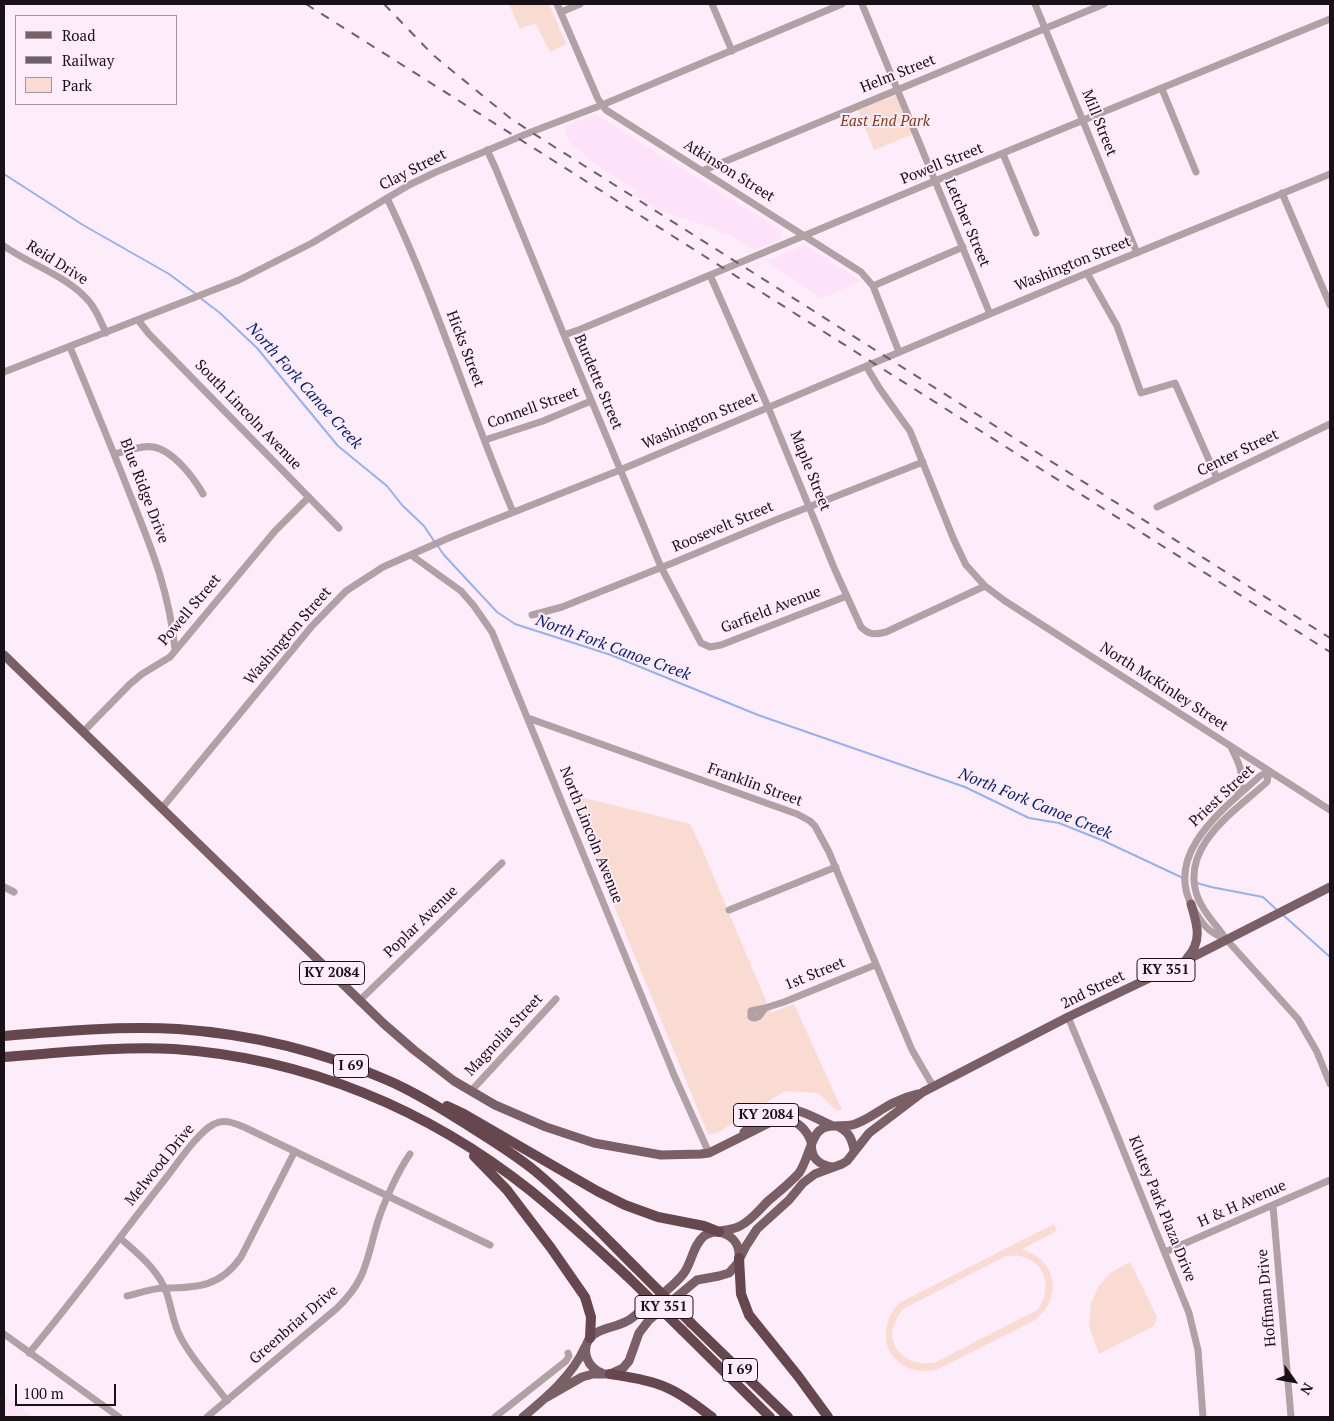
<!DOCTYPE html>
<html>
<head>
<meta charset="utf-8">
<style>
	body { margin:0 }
	#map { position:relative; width:1334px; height:1421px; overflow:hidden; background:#fdedfa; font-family:"PT Serif",serif }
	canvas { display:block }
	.frame { position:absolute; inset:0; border:5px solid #191018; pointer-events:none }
	.legend { position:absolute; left:15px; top:15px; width:162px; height:90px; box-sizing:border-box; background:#fdedfa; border:1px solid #a295a0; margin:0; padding:6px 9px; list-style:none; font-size:15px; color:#191018 }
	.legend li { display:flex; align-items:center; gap:10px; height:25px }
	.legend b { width:25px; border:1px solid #a295a0 }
	.north { position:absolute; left:1269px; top:1356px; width:50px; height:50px; -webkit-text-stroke:4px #fdedfa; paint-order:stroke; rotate:122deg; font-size:14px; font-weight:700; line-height:20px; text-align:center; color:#191018 }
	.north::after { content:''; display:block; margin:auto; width:18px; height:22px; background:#191018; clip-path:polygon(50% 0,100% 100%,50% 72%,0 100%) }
	.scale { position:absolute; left:15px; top:1384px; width:101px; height:22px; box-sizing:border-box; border:2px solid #191018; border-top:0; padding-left:6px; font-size:15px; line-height:18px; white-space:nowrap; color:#191018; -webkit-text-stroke:4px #fdedfa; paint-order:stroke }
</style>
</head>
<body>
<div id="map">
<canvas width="1334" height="1421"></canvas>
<div class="frame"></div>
<ul class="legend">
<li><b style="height:6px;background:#7a5f64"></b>Road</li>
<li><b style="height:6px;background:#6c616b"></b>Railway</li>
<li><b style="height:14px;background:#fadbd1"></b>Park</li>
</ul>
<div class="north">N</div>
<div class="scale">100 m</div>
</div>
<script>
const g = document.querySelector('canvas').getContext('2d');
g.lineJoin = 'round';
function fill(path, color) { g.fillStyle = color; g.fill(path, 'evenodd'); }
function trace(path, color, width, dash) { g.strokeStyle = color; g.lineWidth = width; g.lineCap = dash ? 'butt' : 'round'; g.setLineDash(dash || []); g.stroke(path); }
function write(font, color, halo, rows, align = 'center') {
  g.font = font + ' "PT Serif",serif'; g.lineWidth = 4; g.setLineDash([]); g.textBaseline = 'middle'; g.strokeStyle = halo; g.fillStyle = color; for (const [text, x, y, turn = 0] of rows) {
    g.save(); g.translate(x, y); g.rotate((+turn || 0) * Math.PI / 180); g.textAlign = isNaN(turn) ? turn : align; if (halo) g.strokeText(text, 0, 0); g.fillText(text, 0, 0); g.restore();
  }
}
fill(new Path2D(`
	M595 114 782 231 781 239 754 250 726 233 725 235 715 229 661 211 632 194 635 190 598 166 568 142 569 141 563 127Z
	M804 245 861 281 821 299 767 261Z
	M4 1396 33 1417H4Z`), '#fee2f9');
fill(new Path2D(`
	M509 4H549L566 44 550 52 535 23 520 29Z
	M896 95 913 134 874 150 858 110Z
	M568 794 690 824 703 851 771 1013 794 1004 842 1110 837 1111 818 1093 785 1091 717 1133 708 1134Z
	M1054 1224 1057 1231 1022 1249C1027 1251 1032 1253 1036 1256 1061 1273 1056 1304 1035 1320L936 1370C892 1378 870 1336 899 1303ZM1006 1256C1013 1256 1020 1255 1026 1258 1048 1266 1051 1293 1037 1310L936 1362C917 1367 893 1357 892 1334 892 1325 898 1316 903 1309Z
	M1130 1262 1157 1317 1154 1326 1099 1354 1089 1326 1091 1303 1098 1287 1110 1273Z`), '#fadbd1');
trace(new Path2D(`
	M4 174 83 225 169 274 196 294
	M199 297 220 313 257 348 338 446 387 486 402 505 424 526 434 541
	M437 545 444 555 497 612 515 624 611 655 758 715 965 787 1029 818 1059 823 1104 841 1183 878
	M1197 883 1211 887 1263 897 1278 911
	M1282 914 1330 957`), '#91b2f4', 2);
trace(new Path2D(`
	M557 4 598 99 606 110 861 272 873 286 899 352
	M712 4 732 51
	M862 4 990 314
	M1035 4 1137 253
	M561 12 580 4
	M1162 89 1196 172
	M487 150 495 167 564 335 661 567 701 643 710 647 721 645 847 596
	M1003 154 1036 233
	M702 171 1104 4
	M1282 193 1330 305
	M387 198C436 300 469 408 513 512
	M4 246C28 263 63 275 84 296 95 306 100 320 106 333
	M1087 273 1117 326 1141 393 1175 383 1217 478
	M710 275 768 407 835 570 861 627C869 635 875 635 886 632L985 586
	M873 286 963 247
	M138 320 149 334 339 528
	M564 335 581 329 930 183 1330 19
	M70 347C90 395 110 443 129 492 151 547 169 590 175 649
	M866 366 880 389 910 431 954 540 966 565 985 586 1005 601 1330 810
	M4 372 239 280 312 243 409 185 436 172 531 132 602 105 842 4
	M485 440 543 421 591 401
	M115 454C127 451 141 445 153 447 173 450 194 478 203 494
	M1157 507 1330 424
	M411 555 461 591 474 606 492 632 674 1075 709 1153
	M532 615 562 607 675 562 773 521 923 462
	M528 718 797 814 810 821 815 826 829 852 912 1050 933 1086
	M83 732 130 684 142 674 170 657 275 531 309 497
	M1231 747C1239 763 1246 776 1238 793
	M1269 771 1267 782C1235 811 1178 847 1198 898 1204 914 1217 925 1226 939L1298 1019 1317 1052 1330 1084
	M162 808 312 626 346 591 383 567 451 537 620 470 1087 273 1330 174
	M4 887 14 892
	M729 910 836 867
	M1225 939C1208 932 1202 924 1193 908 1162 853 1225 808 1260 776L1269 771
	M359 1001 502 863
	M765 1008 784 1002 875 965
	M765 1008C761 1013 758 1021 751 1017V1011Z
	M1068 1017 1109 1115 1189 1313 1198 1350 1203 1417
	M471 1091 556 999
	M1273 1206 1291 1417
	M120 1238C138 1254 159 1270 167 1294 172 1309 173 1324 181 1338 193 1361 212 1380 227 1401
	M1165 1252 1330 1180
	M127 1296C139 1293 153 1288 165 1288 198 1288 221 1286 241 1257L295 1151
	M4 1334 119 1417
	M29 1353C77 1296 120 1236 166 1178 177 1164 198 1132 214 1124 225 1118 236 1124 246 1128L490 1245
	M207 1417 336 1309C366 1281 366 1262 377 1224 383 1204 398 1171 410 1154
	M495 1417 566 1361 569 1356 568 1353`), '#b1a1a4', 7);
trace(new Path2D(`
	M4 655 384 1024 414 1050 454 1081 495 1105 546 1127 594 1143 661 1155 701 1154 709 1153 775 1120C789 1115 804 1125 810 1139 812 1143 811 1146 812 1151 814 1161 823 1166 833 1167
	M1187 958C1203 941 1197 924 1191 904
	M837 1126C848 1131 852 1138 854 1150
	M744 1132C752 1126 760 1118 769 1113 791 1101 813 1118 833 1126
	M719 1232C732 1235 740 1244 739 1257
	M602 1373C588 1368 581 1352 589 1339 597 1327 620 1328 632 1318 648 1305 672 1289 684 1273 692 1262 693 1245 704 1236 714 1229 729 1232 740 1226 751 1221 760 1209 768 1201 779 1192 790 1183 799 1173 807 1162 811 1138 819 1131 828 1123 841 1127 852 1125 867 1121 879 1110 893 1103 901 1099 909 1096 918 1094
	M547 1397 582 1377 593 1374H610L623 1368 629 1361 639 1333 649 1320 697 1280 719 1276 729 1273 737 1264 746 1246 757 1229 789 1200 803 1183 815 1174 842 1164 847 1161 869 1133 923 1092 1068 1017 1183 962 1330 887
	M523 1417C547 1397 572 1376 585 1347`), '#7a5f64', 9);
trace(new Path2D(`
	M4 1036C61 1031 120 1026 178 1029 249 1034 321 1051 387 1080 415 1092 440 1108 466 1124 489 1139 513 1153 535 1171 571 1201 603 1235 636 1268
	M4 1057C60 1053 117 1046 174 1049 305 1058 428 1109 531 1191 564 1218 596 1247 627 1276
	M447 1106 464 1114 597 1191 625 1205 658 1217 704 1226 719 1232
	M474 1156 507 1190 551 1248 585 1297 591 1317 590 1338
	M739 1258 741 1294 749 1315 798 1376 828 1417
	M691 1323 788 1417
	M682 1330 770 1417
	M610 1374C628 1377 646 1379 663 1386 681 1393 697 1406 712 1417`), '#65474d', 10);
trace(new Path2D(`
	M306 4 1330 652
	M384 4 433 55 510 118 531 132 1330 638`), '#6c616b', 2, [9, 9]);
trace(new Path2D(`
	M636 1268 691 1323
	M627 1276 682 1330`), '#65474d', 10);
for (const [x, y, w] of [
	[1166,970,58],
	[332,973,65],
	[351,1066,35],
	[766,1115,65],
	[664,1307,58],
	[740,1370,35]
]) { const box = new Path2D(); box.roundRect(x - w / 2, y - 11.5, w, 23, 4); g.fillStyle = '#fdedfa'; g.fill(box); trace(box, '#191018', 1); }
write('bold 14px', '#191018', null, [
	["KY 351",1166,970],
	["KY 2084",332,973],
	["I 69",351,1066],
	["KY 2084",766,1115],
	["KY 351",664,1307],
	["I 69",740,1370]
]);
write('15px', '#191018', '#fdedfa', [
	["Helm Street",898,74,-22],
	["Mill Street",1099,123,68],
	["Powell Street",942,164,-22],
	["Clay Street",413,170,-27],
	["Atkinson Street",729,171,32],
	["Letcher Street",967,223,67],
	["Reid Drive",57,263,32],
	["Washington Street",1073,264,-22],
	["Hicks Street",465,349,69],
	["Burdette Street",598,382,67],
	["Connell Street",533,408,-20],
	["South Lincoln Avenue",248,415,46],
	["Washington Street",700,421,-23],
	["Center Street",1238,453,-26],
	["Maple Street",810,471,68],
	["Blue Ridge Drive",144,491,69],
	["Roosevelt Street",723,527,-23],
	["Powell Street",190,610,-50],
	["Garfield Avenue",771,610,-21],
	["Washington Street",288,636,-49],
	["North McKinley Street",1164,687,33],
	["Franklin Street",755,785,20],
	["Priest Street",1222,796,-43],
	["North Lincoln Avenue",591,835,68],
	["Poplar Avenue",421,922,-44],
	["1st Street",815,974,-22],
	["2nd Street",1093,990,-26],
	["Magnolia Street",504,1035,-47],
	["Melwood Drive",160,1165,-51],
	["H & H Avenue",1242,1204,-24],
	["Klutey Park Plaza Drive",1162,1209,68],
	["Hoffman Drive",1267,1298,-95],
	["Greenbriar Drive",294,1325,-41]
]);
write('italic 15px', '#8e3715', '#fdedfa', [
	["East End Park",885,122]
]);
write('italic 16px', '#011e7a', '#fdedfa', [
	["North Fork Canoe Creek",304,386,48],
	["North Fork Canoe Creek",613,648,20],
	["North Fork Canoe Creek",1035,804,22]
]);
</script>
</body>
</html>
